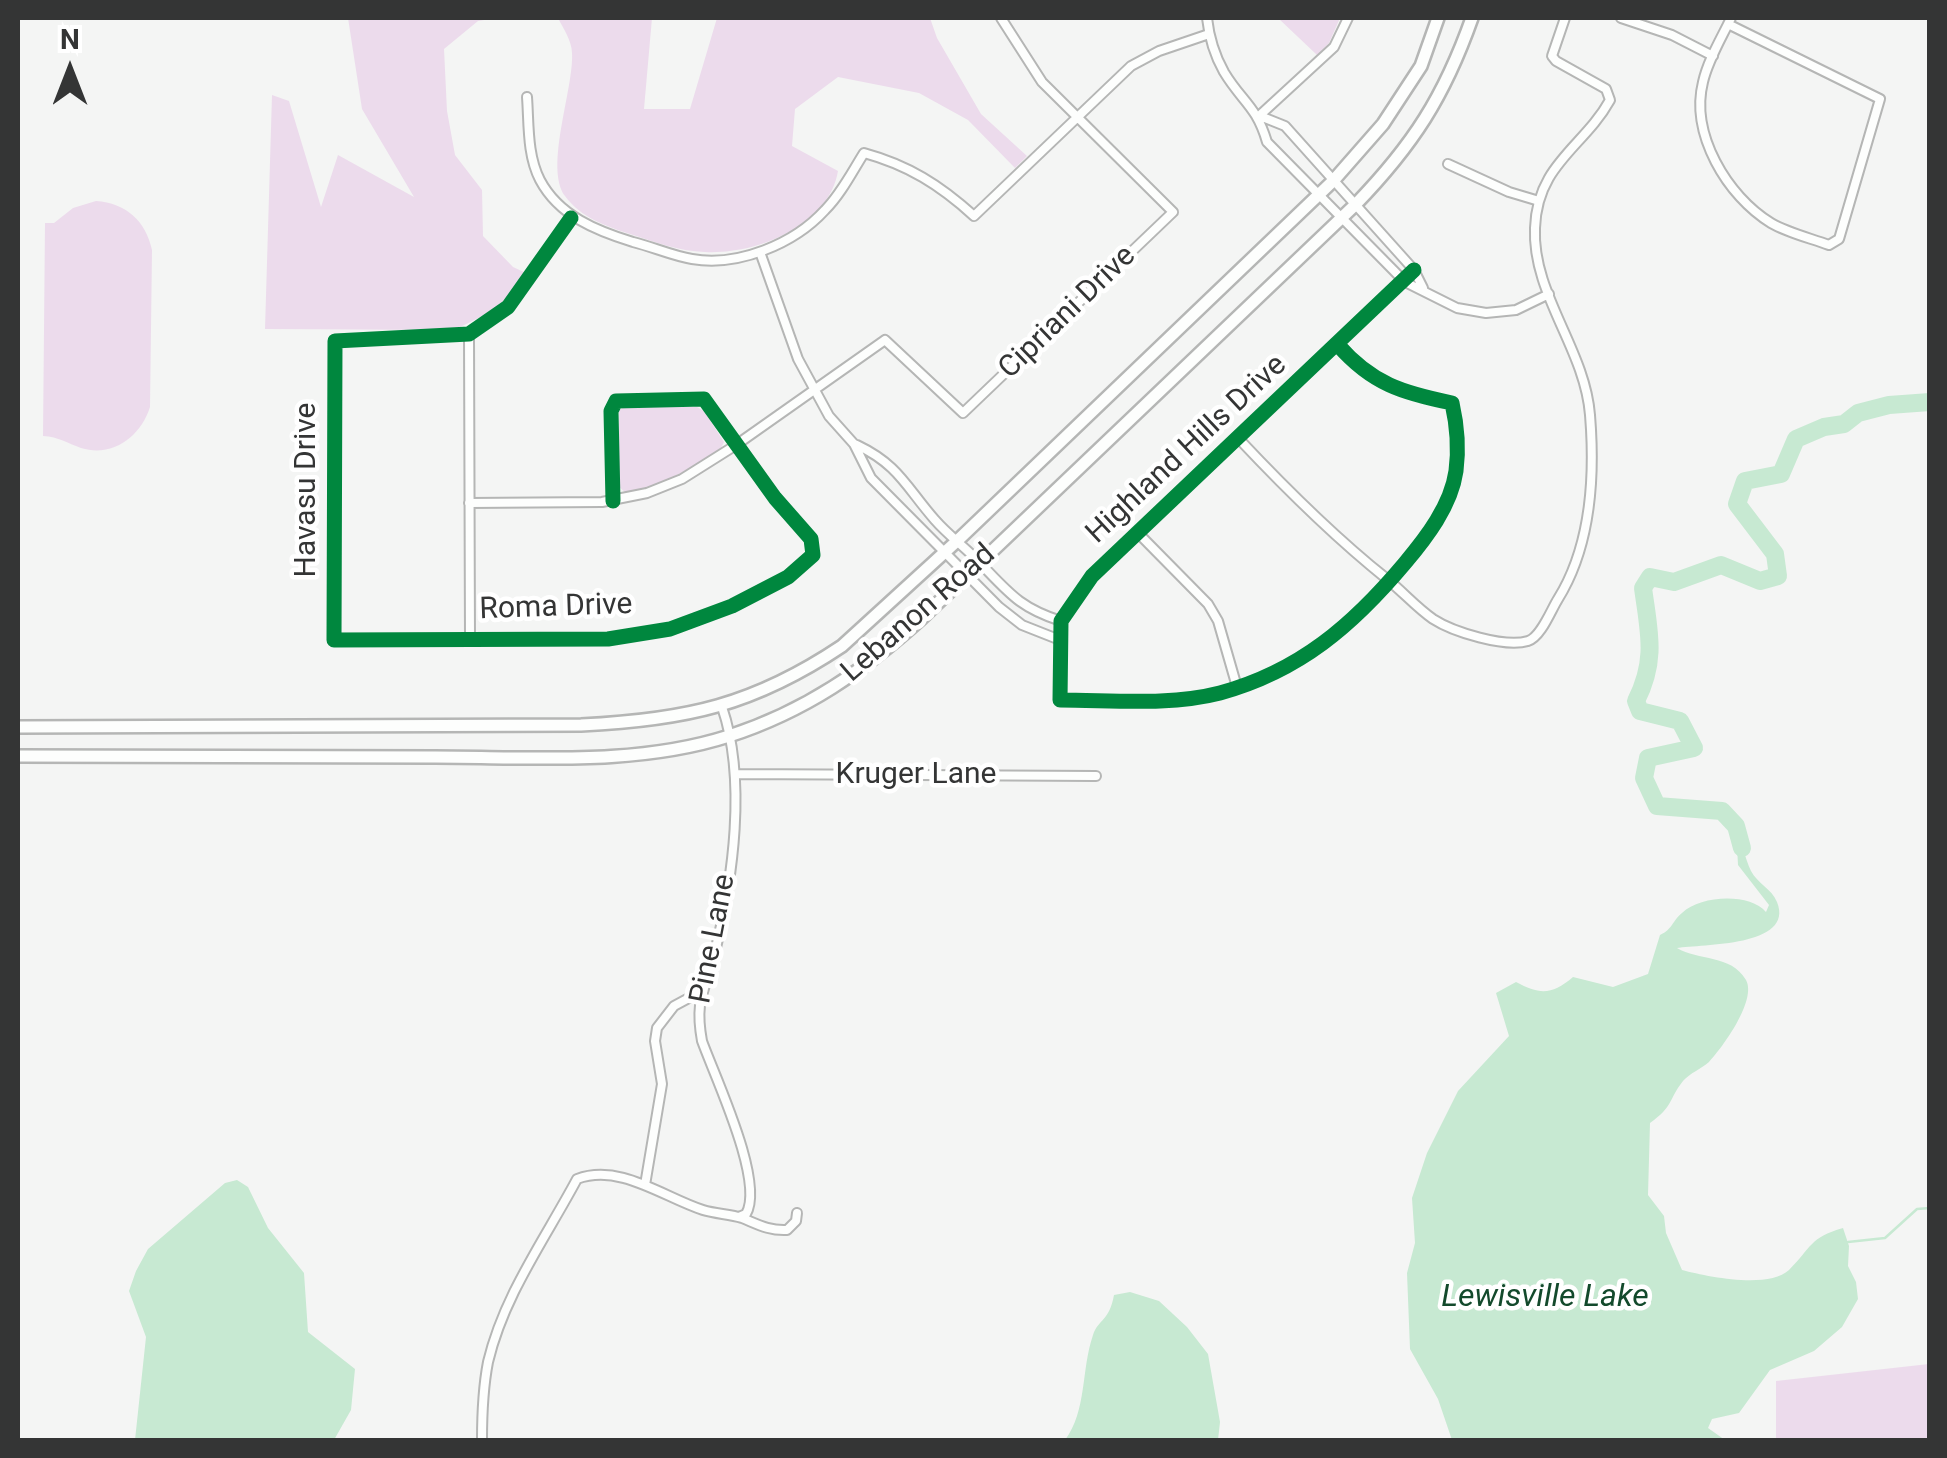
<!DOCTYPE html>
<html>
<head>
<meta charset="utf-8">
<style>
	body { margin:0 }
	#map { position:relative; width:1947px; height:1458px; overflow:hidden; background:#f4f5f4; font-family:Roboto,sans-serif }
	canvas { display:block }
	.frame { position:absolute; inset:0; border:20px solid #343535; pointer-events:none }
	.north { position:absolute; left:20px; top:20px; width:100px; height:100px; -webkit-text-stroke:8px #fff; paint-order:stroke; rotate:0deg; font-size:28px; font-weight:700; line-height:40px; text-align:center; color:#343535 }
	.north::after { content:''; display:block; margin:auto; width:35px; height:45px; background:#343535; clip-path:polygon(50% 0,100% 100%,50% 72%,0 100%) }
</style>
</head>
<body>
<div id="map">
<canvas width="1947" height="1458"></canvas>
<div class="frame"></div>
<div class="north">N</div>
</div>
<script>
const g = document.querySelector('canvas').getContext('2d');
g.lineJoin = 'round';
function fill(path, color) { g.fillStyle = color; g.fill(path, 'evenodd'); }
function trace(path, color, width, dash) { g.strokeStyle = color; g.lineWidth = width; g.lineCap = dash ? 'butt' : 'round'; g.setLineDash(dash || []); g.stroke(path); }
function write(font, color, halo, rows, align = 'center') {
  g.font = font + ' Roboto,sans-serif'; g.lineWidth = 9; g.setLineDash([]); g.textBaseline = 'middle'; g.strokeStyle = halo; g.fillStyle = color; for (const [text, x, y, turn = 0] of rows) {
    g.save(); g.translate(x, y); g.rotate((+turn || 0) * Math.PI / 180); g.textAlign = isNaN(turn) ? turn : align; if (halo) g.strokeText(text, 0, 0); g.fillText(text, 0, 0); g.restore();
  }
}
fill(new Path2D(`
	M348 18H496L478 21 444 49 447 111 455 155 482 190 483 236 513 267 526 273 497 309 454 330 265 329 272 95 289 101 321 207 338 155 414 197 362 109Z
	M558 18H652L644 109H690L717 18H930L937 38 981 114 1027 156 1015 168 968 120 919 93 838 77 795 109 792 146 838 171C829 226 755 255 705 252 678 251 655 242 630 234 606 226 581 218 565 196 544 167 574 89 572 53 572 41 563 28 558 18Z
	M1278 18H1340L1329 43 1317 55Z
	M96 201C126 203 146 221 152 250L150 407C141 436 113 458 81 448 67 443 59 437 43 436L45 223H54L73 208Z
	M624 407H697L704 411 724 442 721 448C690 469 662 487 625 492L619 487V410Z
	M1929 1364V1440H1776V1381Z`), '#ecdbec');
fill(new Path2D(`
	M1736 826C1741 840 1745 858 1751 871 1757 883 1772 889 1777 902 1795 947 1702 944 1677 948 1698 961 1731 954 1746 980 1757 1000 1723 1047 1709 1062 1701 1069 1690 1073 1683 1081 1668 1100 1674 1106 1650 1123L1648 1195 1664 1216 1666 1233 1682 1270C1708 1277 1769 1289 1789 1270 1812 1247 1809 1238 1843 1228L1849 1246 1848 1266 1856 1282 1858 1299 1842 1327 1814 1351 1770 1370 1739 1413 1712 1419 1708 1428 1725 1440H1452L1438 1399 1410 1349 1407 1273 1415 1243 1412 1198 1427 1153 1458 1091 1509 1036 1496 993 1516 982C1540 995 1552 995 1573 977L1613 987 1648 974 1660 935C1673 929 1672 921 1682 913 1701 895 1750 893 1766 912L1769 905 1738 865Z
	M237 1180 248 1187 268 1228 304 1273 308 1332 355 1369 351 1410 334 1440H135L146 1337 129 1291 136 1271 148 1249 225 1183Z
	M1130 1292 1159 1301 1187 1327 1208 1354 1220 1422 1218 1440H1065C1087 1411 1081 1370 1093 1335 1099 1318 1109 1322 1114 1295Z`), '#c7e9d2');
trace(new Path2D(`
	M1848 1242 1885 1238 1917 1209 1930 1208`), '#c7e9d2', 2.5);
trace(new Path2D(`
	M1742 848 1736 826 1722 811 1657 806 1644 778 1648 758 1694 748 1680 721 1640 711 1636 701C1657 660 1649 632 1643 588L1650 577 1674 582 1721 565 1760 581 1778 576 1775 554 1737 504 1745 481 1781 474 1796 439 1824 427 1844 424 1858 413 1889 405 1930 402`), '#c7e9d2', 18);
const minor = new Path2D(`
	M1207 18C1209 36 1215 56 1224 72 1242 102 1256 105 1267 142L1405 282 1457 308 1486 313 1516 310 1549 294
	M1621 18 1672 35 1713 56
	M1728 24 1880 99 1839 239 1829 245C1810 238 1788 233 1771 223 1727 196 1690 134 1703 82 1708 60 1721 39 1731 18
	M527 97C529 124 527 155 540 180 559 216 597 231 633 242 653 247 673 256 692 259 738 267 794 244 825 210 841 194 852 172 864 153 908 165 940 185 974 216L1131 66 1159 51 1209 34
	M1259 116 1334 47 1348 18
	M1260 116 1285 126 1414 270 1423 288
	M1448 164 1509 192 1539 201
	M571 218 508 307 469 334 335 341 334 640 608 639 670 629 732 606 788 577 813 555 811 539 775 498 704 399 616 401 611 411 613 501
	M760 252 798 359 829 416 854 444 871 478 999 607 1022 625 1060 640
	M469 334 470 639
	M1338 345C1372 384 1403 393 1452 403 1457 425 1459 448 1456 471 1451 506 1426 538 1405 563 1353 625 1300 671 1220 693 1170 706 1112 700 1060 700L1061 621 1092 576 1414 270
	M1239 439C1286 489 1333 536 1387 579 1403 592 1417 608 1433 619 1453 632 1505 648 1528 641 1541 637 1551 610 1558 599 1591 546 1595 476 1590 415 1585 349 1532 294 1535 228 1537 164 1584 147 1610 100L1606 89 1556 61 1552 56 1565 18
	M857 445C899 465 906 487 935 520 949 536 966 548 980 563 1009 593 1020 608 1061 621
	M469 503 602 502 647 493 682 479 736 445 885 340 963 413 1173 212 1042 82 1001 18
	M1138 533 1208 604 1218 621 1237 687
	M722 707C747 780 733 878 715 952 706 991 694 997 702 1041 715 1077 765 1182 746 1214L739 1217
	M737 774 1096 776
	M645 1185 662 1084 655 1041 657 1028 674 1006 700 992
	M482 1440C482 1415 483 1388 488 1362 504 1295 545 1239 577 1179 620 1163 663 1197 703 1210 716 1214 730 1214 742 1218 757 1224 769 1231 787 1230L796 1221 797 1213`);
const secondary = new Path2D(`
	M18 727 581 725C686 720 754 705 842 646L957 541 1333 181 1383 124 1421 66 1438 18
	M18 756C157 756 296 757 435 757 532 757 636 766 729 736 806 711 863 671 922 618L1355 205C1413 145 1444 97 1472 18`);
trace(minor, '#b5b6b5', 12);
trace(secondary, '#b5b6b5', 16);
trace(minor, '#fdfefd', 8);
trace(secondary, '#fdfefd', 11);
trace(new Path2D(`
	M571 218 508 307 469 334 335 341 334 640 608 639 670 629 732 606 788 577 813 555 811 539 775 498 704 399 616 401 611 411 613 501
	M1338 345C1372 384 1403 393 1452 403 1457 425 1459 448 1456 471 1451 506 1426 538 1405 563 1353 625 1300 671 1220 693 1170 706 1112 700 1060 700L1061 621 1092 576 1414 270`), '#00873e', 15);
write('30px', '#343535', '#fff', [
	["Cipriani Drive",1068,313,-44],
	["Highland Hills Drive",1187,450,-43],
	["Havasu Drive",307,490,-90],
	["Roma Drive",556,608,-2],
	["Lebanon Road",919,614,-41],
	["Kruger Lane",916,775],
	["Pine Lane",714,939,-79]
]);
write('italic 32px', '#134a2c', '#fff', [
	["Lewisville Lake",1545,1298]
]);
</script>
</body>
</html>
